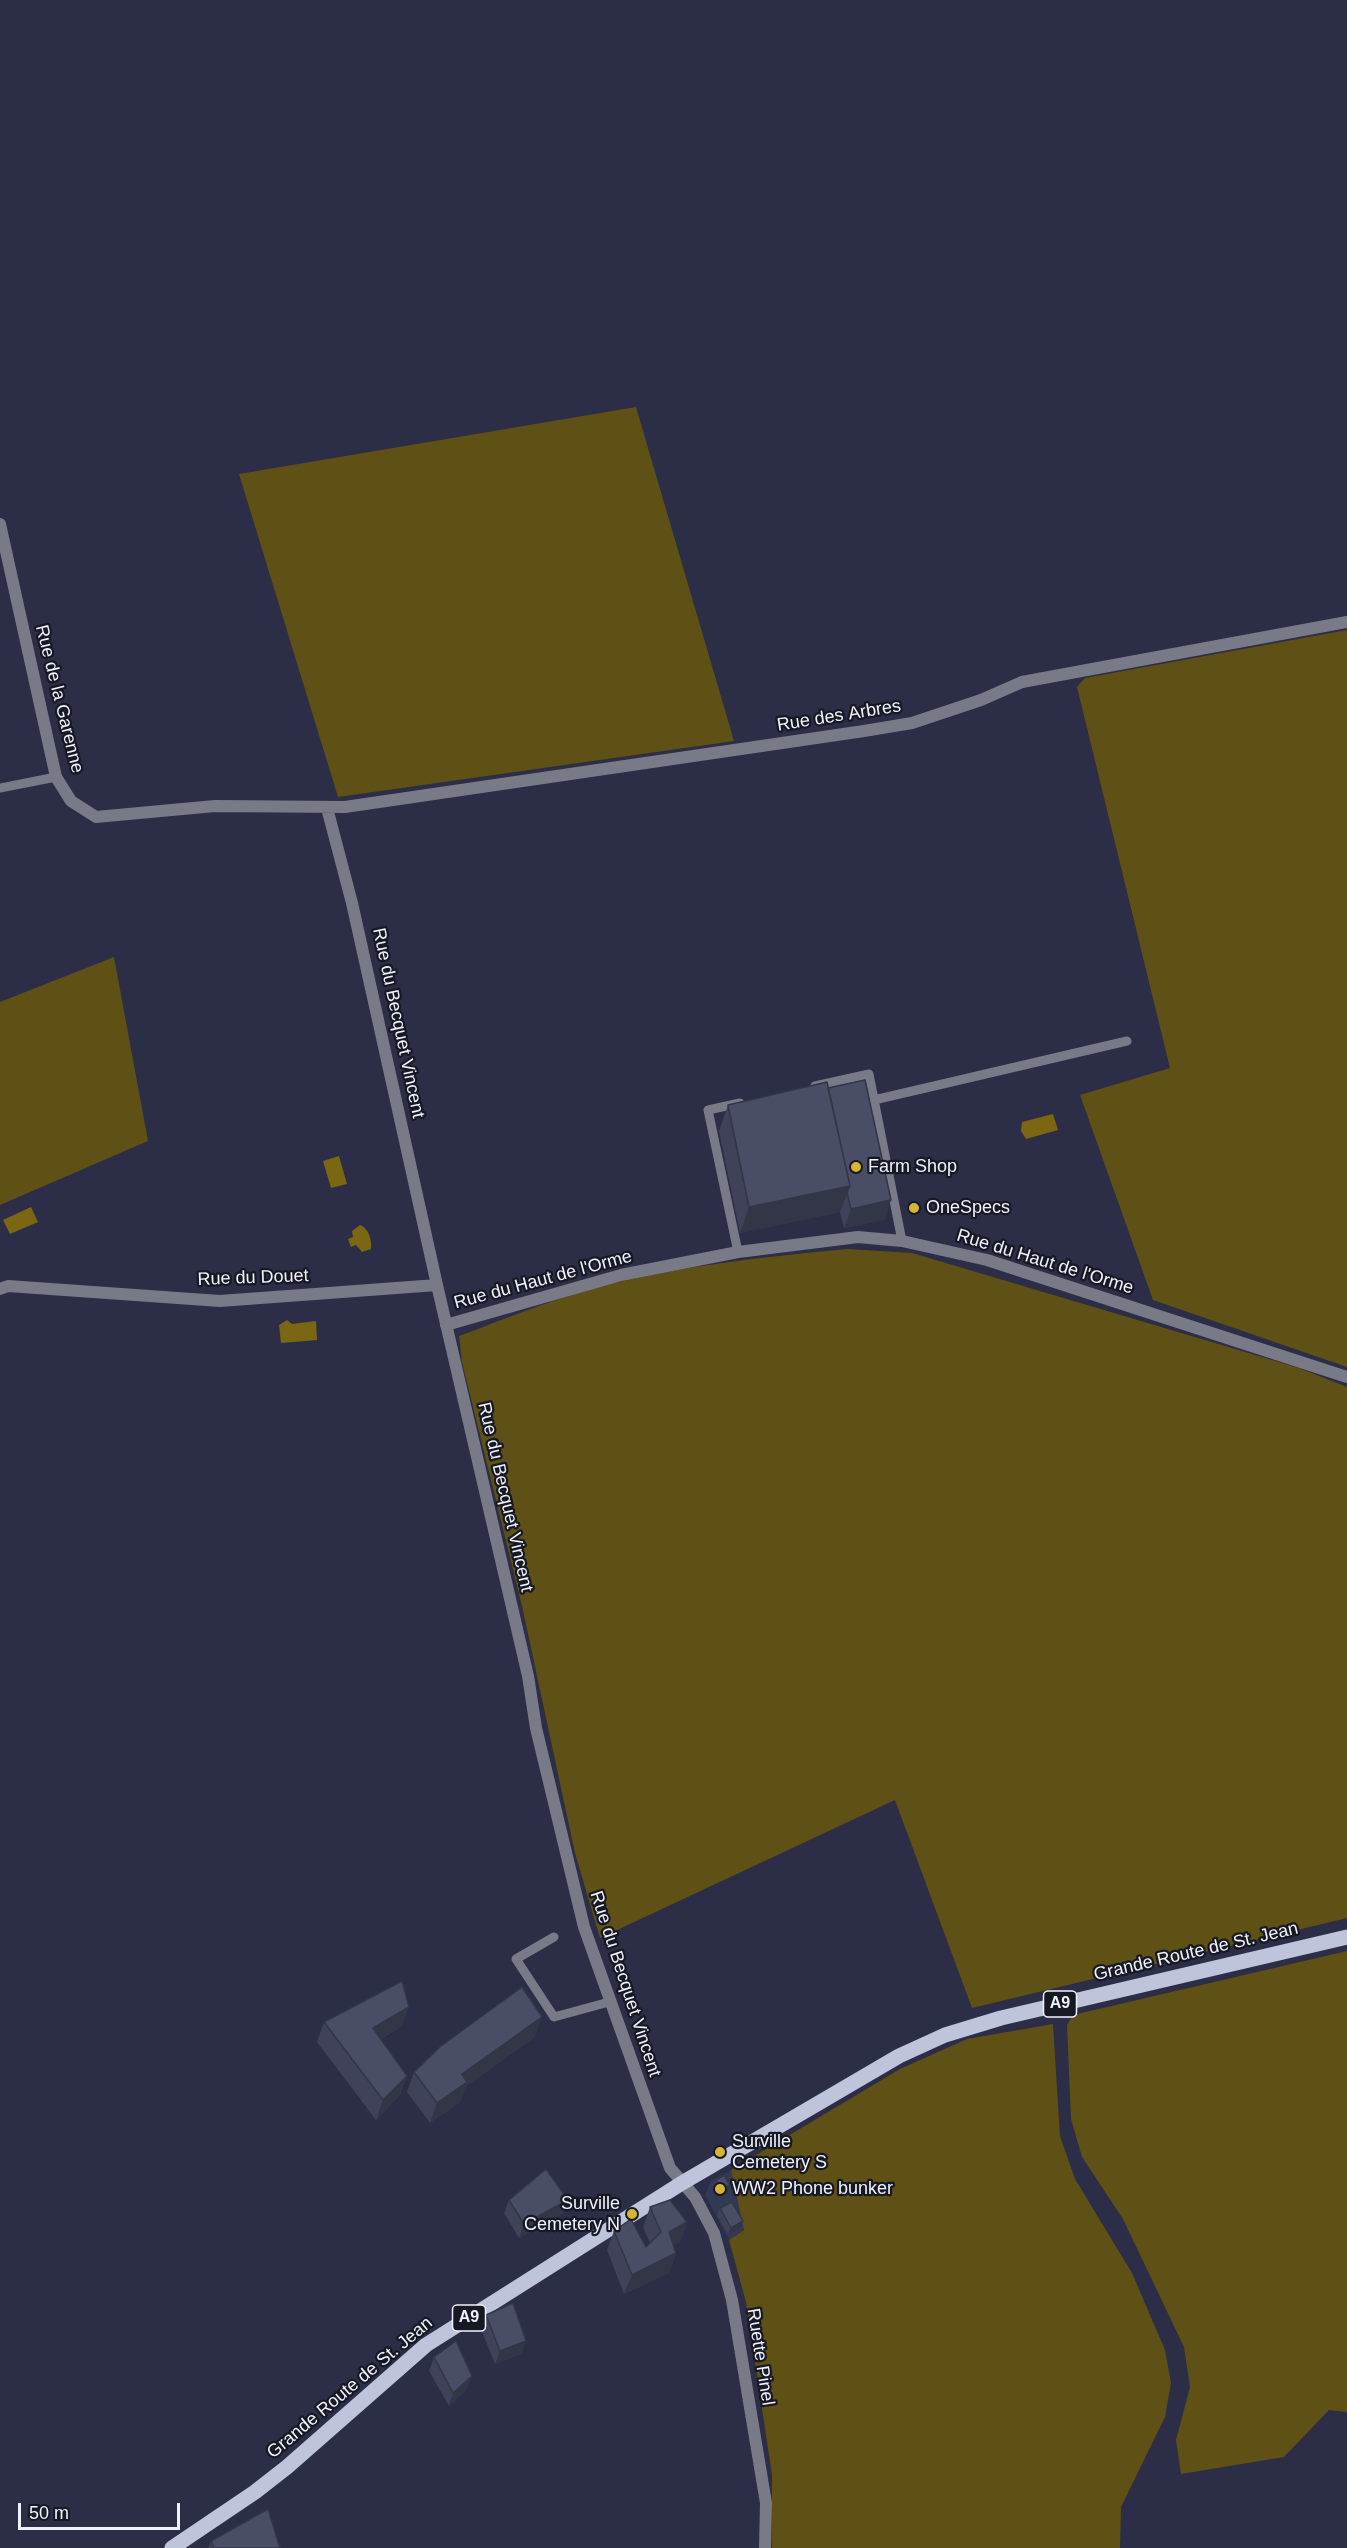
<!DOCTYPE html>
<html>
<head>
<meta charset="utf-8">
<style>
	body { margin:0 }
	#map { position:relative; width:1347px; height:2548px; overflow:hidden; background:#2b2e46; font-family:Helvetica,sans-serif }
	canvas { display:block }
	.scale { position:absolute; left:18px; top:2503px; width:162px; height:27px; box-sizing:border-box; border:3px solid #f0f2ff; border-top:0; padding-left:8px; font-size:18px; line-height:21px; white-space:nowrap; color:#f0f2ff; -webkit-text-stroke:4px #161822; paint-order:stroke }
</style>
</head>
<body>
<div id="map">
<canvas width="1347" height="2548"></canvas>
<div class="scale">50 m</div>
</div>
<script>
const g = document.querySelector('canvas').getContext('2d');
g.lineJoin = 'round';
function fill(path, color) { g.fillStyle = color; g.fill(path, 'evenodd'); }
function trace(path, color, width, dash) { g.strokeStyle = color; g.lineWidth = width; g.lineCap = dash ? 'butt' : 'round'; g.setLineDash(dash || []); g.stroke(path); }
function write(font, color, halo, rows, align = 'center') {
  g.font = font + ' Helvetica,sans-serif'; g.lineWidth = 4.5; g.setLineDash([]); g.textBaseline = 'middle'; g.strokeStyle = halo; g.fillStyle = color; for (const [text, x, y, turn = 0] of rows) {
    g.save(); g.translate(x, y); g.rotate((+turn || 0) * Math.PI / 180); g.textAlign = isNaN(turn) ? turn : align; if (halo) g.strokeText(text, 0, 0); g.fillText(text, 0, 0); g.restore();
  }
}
fill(new Path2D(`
	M731 2170 744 2230 729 2240 705 2195 711 2181Z`), '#333854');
fill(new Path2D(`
	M636 407 734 741 338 797 239 474Z
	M1347 630V1367L1153 1300 1080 1095 1170 1068 1077 687 1085 678Z
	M114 957 148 1141 0 1205V1002Z
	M848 1249 912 1253 1299 1368 1347 1387V1918L972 2008 895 1800 600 1938 575 1853 522 1606 462 1362 459 1336C503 1320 547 1301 592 1289 676 1266 762 1257 848 1249Z
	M1347 1951V2412L1329 2410 1284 2457 1181 2474 1176 2440 1190 2387 1184 2347 1123 2219 1082 2157 1071 2119 1067 2025 1073 2015Z
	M1053 2024 1060 2136 1075 2179 1132 2273 1165 2350 1171 2383 1165 2417 1121 2507 1120 2548H772V2475L746 2302 729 2240 744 2230 731 2170 900 2069 967 2039Z`), '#5f5016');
fill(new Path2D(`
	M1053 1114 1058 1130 1026 1139 1021 1131 1022 1122Z
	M339 1156 347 1184 331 1188 323 1161Z
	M31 1207 38 1222 10 1234 3 1220Z
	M360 1225C369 1228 372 1241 371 1249L362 1252 356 1245 351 1247 348 1239 353 1237 352 1231Z
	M287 1320 292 1324 316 1321 317 1340 281 1343 279 1325Z`), '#7b6612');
trace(new Path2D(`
	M0 788 56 777
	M815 1086 869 1074 902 1241
	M874 1100 1127 1041
	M738 1252 708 1110 740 1103
	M554 1937 516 1959 554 2017 609 2002`), '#787a87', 9);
trace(new Path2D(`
	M0 524 56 777 71 801 96 817 215 806 345 807 864 731 912 723 981 700 1022 682 1347 622
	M327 808 352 903 437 1285 528 1676 536 1728 584 1927 670 2168 695 2197 714 2233 732 2300 766 2503 765 2548
	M0 1289 8 1286 220 1301 437 1285
	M446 1325 621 1275 738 1252 858 1237 902 1241 987 1260 1347 1377`), '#787a87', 12);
trace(new Path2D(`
	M172 2548 255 2492 287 2467 426 2345 682 2183 899 2056 945 2035 1001 2018 1347 1937`), '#bfc4dd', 15);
fill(new Path2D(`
	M828 1088 891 1200 884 1220 844 1228 840 1212 740 1233 719 1131 728 1105Z
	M324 2022 402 2026 381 2039 407 2076 400 2095 376 2120 317 2042Z
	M535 2037 466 2086 460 2102 430 2123 407 2092 414 2072Z
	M716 2180 730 2185 728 2192 720 2197 713 2186Z
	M509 2200H568L563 2213 519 2238 504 2213Z
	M650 2207 687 2222 680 2242 674 2245 676 2253 669 2273 624 2294 607 2250 614 2231 646 2247 650 2243 643 2227Z
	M720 2208 743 2221 740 2228 728 2234 717 2215Z
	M486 2315 526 2341 521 2354 495 2364 481 2329Z
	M434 2357 467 2389 449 2406 429 2371Z
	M211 2541 280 2548H208Z`), '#3f4258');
fill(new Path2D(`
	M850 1186 840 1212 740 1233 749 1207Z
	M891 1200 884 1220 844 1228 851 1209Z
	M409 2007 402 2026 366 2047 373 2028Z
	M542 2017 535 2037 466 2086 460 2102 430 2123 437 2103 462 2074Z
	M407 2076 400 2095 376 2120 383 2100Z
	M730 2185 728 2192 720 2197 722 2190Z
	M568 2200 563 2213 519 2238 524 2224Z
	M743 2221 740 2228 728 2234 731 2228Z
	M687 2222 680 2242 662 2252 669 2232Z
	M676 2253 669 2273 624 2294 632 2275Z
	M526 2341 521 2354 495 2364 500 2351Z
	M472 2376 467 2389 449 2406 453 2393Z`), '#333647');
const building = new Path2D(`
	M865 1080 891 1200 851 1209 847 1192 850 1186 828 1088Z
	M827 1082 850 1186 749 1207 728 1105Z
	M402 1981 409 2007 373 2028 407 2076 383 2100 324 2022Z
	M522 1987 542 2017 462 2074 467 2082 437 2103 414 2072 441 2046Z
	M546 2169 568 2200 524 2224 509 2200Z
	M724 2175 730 2185 722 2190 716 2180Z
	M670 2200 687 2222 669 2232 676 2253 632 2275 614 2231 631 2219 646 2247 661 2232 650 2207Z
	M732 2202 743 2221 731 2228 720 2208Z
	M513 2303 526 2341 500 2351 486 2315Z
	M456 2341 472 2376 453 2393 434 2357Z
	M268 2509 280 2548H214L211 2541Z`);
fill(building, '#494d66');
trace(building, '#333647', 1.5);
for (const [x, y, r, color] of [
	[856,1167,6,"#d6b534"],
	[914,1208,6,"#d6b534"],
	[720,2152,6,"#d6b534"],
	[720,2189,6,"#d6b534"],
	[632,2214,6,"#d6b534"]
]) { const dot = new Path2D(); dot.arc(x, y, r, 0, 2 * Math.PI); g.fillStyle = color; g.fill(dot); trace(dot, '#161822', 2); }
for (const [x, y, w] of [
	[1060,2004,33],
	[469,2318,33]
]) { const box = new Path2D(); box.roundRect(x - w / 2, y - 13, w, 26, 4.5); g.fillStyle = '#161822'; g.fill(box); trace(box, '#f0f2ff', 1.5); }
write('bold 16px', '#f0f2ff', null, [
	["A9",1060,2004],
	["A9",469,2318]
]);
write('18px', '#f0f2ff', '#161822', [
	["Rue de la Garenne",59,699,76],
	["Rue des Arbres",839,716,-9],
	["Rue du Becquet Vincent",398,1023,78],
	["Rue du Haut de l'Orme",1045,1262,17],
	["Rue du Douet",253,1278,-2],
	["Rue du Haut de l'Orme",543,1280,-15],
	["Rue du Becquet Vincent",505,1497,77],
	["Grande Route de St. Jean",1196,1952,-13],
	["Rue du Becquet Vincent",625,1984,72],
	["Ruette Pinel",760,2357,81],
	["Grande Route de St. Jean",350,2388,-40]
]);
write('18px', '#f0f2ff', '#161822', [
	["Farm Shop",868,1167],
	["OneSpecs",926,1208],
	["Surville",732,2142],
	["Cemetery S",732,2163],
	["WW2 Phone bunker",732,2189],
	["Surville",620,2204,"right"],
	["Cemetery N",620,2225,"right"]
], 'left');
</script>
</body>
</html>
